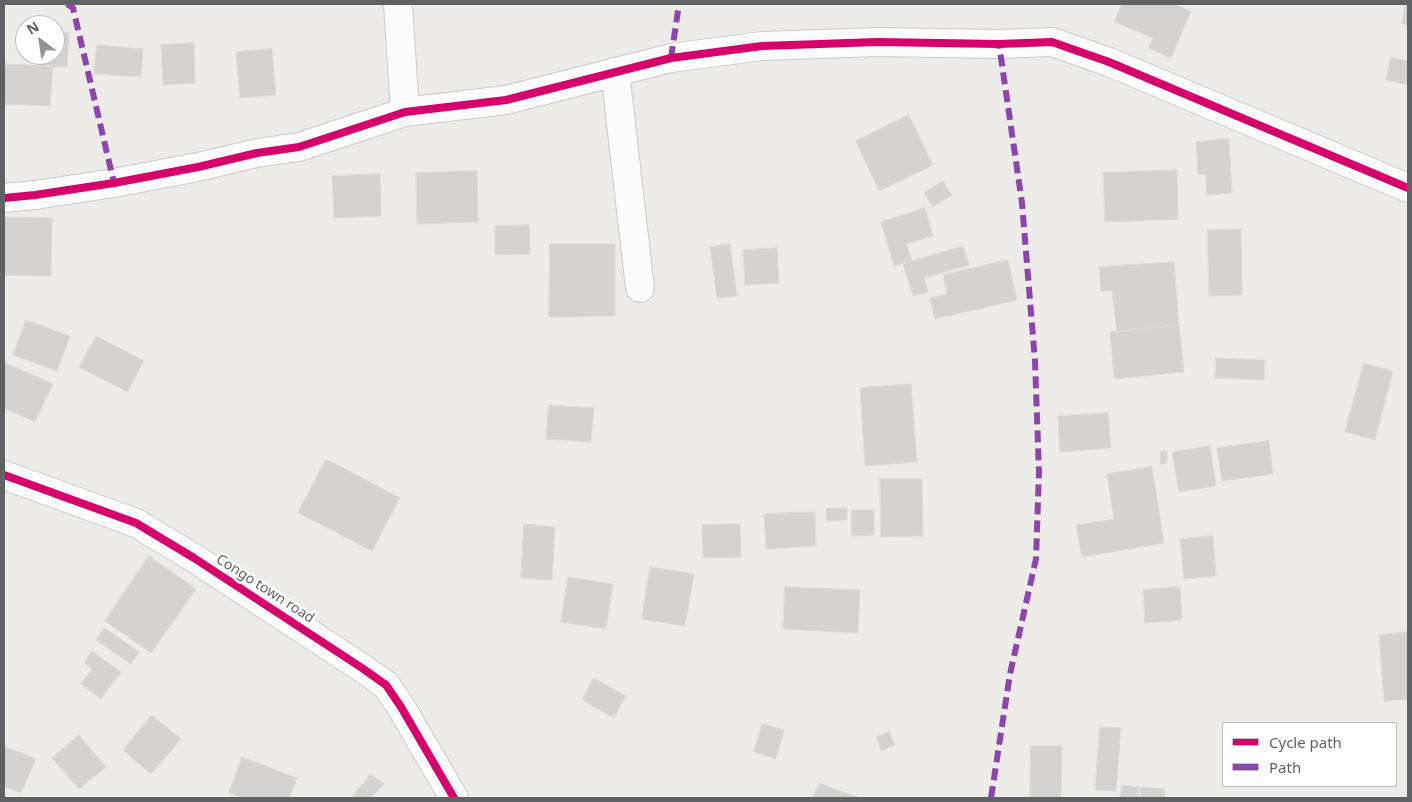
<!DOCTYPE html>
<html>
<head>
<meta charset="utf-8">
<style>
	body { margin:0 }
	#map { position:relative; width:1412px; height:802px; overflow:hidden; background:#eeece9; font-family:"Noto Sans",sans-serif }
	canvas { display:block }
	.frame { position:absolute; inset:0; border:5px solid #5f6366; pointer-events:none }
	.legend { position:absolute; left:1222px; top:722px; width:175px; height:65px; box-sizing:border-box; background:#fff; border:1px solid #bfc1c2; margin:0; padding:6px 9px; list-style:none; font-size:15px; color:#5f6366 }
	.legend li { display:flex; align-items:center; gap:10px; height:25px }
	.legend b { width:25px; border:1px solid #bfc1c2 }
	.north { position:absolute; left:15px; top:15px; width:50px; height:50px; box-sizing:border-box; background:#fff; border:1px solid #bfc1c2; border-radius:50%; rotate:329deg; font-size:14px; font-weight:700; line-height:20px; text-align:center; color:#5f6366 }
	.north::after { content:''; display:block; margin:auto; width:18px; height:22px; background:#919394; clip-path:polygon(50% 0,100% 100%,50% 72%,0 100%) }
</style>
</head>
<body>
<div id="map">
<canvas width="1412" height="802"></canvas>
<div class="frame"></div>
<ul class="legend">
<li><b style="height:6px;background:#d6006c"></b>Cycle path</li>
<li><b style="height:6px;background:#8e44ad"></b>Path</li>
</ul>
<div class="north">N</div>
</div>
<script>
const g = document.querySelector('canvas').getContext('2d');
g.lineJoin = 'round';
function fill(path, color) { g.fillStyle = color; g.fill(path, 'evenodd'); }
function trace(path, color, width, dash) { g.strokeStyle = color; g.lineWidth = width; g.lineCap = dash ? 'butt' : 'round'; g.setLineDash(dash || []); g.stroke(path); }
function write(font, color, halo, rows, align = 'center') {
  g.font = font + ' "Noto Sans",sans-serif'; g.lineWidth = 5; g.setLineDash([]); g.textBaseline = 'middle'; g.strokeStyle = halo; g.fillStyle = color; for (const [text, x, y, turn = 0] of rows) {
    g.save(); g.translate(x, y); g.rotate((+turn || 0) * Math.PI / 180); g.textAlign = isNaN(turn) ? turn : align; if (halo) g.strokeText(text, 0, 0); g.fillText(text, 0, 0); g.restore();
  }
}
const building = new Path2D(`
	M1122 4H1173L1191 11 1171 58 1148 48 1153 38 1115 22Z
	M1406 4H1408V25L1402 23Z
	M55 32 69 33 67 67 44 66V55H55Z
	M194 43 195 83 163 85 161 45Z
	M97 45 143 49 141 77 94 74Z
	M272 49 276 95 240 98 236 52Z
	M1391 57 1408 61V85L1386 80Z
	M4 64 53 66 50 106 4 104Z
	M909 115 933 165 879 191 856 141Z
	M1229 139 1232 193 1207 195 1206 175 1198 174 1196 142Z
	M1177 170 1178 219 1105 222 1103 173Z
	M477 171 478 222 417 224 416 173Z
	M380 174 381 216 334 218 332 176Z
	M943 181 952 195 933 207 924 193Z
	M925 208 933 236 906 244 912 261 894 266 881 222Z
	M4 217 52 218 51 276 4 275Z
	M529 225 530 254 495 255V226Z
	M1241 229 1242 295 1209 296 1207 230Z
	M550 244H615V316L549 317Z
	M730 244 737 296 717 298 710 247Z
	M963 246 969 265 924 278 928 292 913 296 903 264Z
	M777 248 779 283 745 285 743 250Z
	M1008 260 1017 300 935 319 930 298 947 294 943 275Z
	M1174 262 1179 325 1117 332 1112 291H1101L1099 267Z
	M26 320 70 336 57 371 13 355Z
	M1179 325 1184 372 1114 379 1110 332Z
	M96 336 144 361 127 392 79 367Z
	M1216 358 1265 360 1264 380 1215 378Z
	M4 362 53 384 35 422 4 408Z
	M1364 363 1393 371 1375 440 1345 432Z
	M911 384 917 462 865 466 860 388Z
	M549 405 594 408 591 442 546 439Z
	M1108 413 1111 448 1060 452 1058 416Z
	M1269 441 1273 474 1222 481 1217 448Z
	M1210 446 1216 486 1179 492 1172 452Z
	M1161 451H1167V463L1161 464Z
	M326 459 400 498 372 551 298 513Z
	M1152 467 1164 543 1082 557 1076 525 1114 519 1107 474Z
	M880 479H922L923 536 881 537Z
	M847 508V520L826 521V509Z
	M852 510H874V535L852 536Z
	M815 512 816 546 766 549 764 514Z
	M524 524 555 527 552 580 521 578Z
	M740 524 741 557 703 558 702 525Z
	M1213 536 1216 576 1184 579 1180 539Z
	M149 556 196 589 151 653 105 621Z
	M650 567 694 574 685 626 642 619Z
	M568 577 613 584 606 629 561 622Z
	M785 587 860 590 858 633 783 629Z
	M1180 587 1182 620 1145 623 1143 590Z
	M105 628 139 652 131 664 96 640Z
	M1408 632V699L1384 701 1379 635Z
	M92 651 121 672 101 699 81 684 92 669 84 662Z
	M594 678 626 696 614 718 582 700Z
	M152 715 181 739 151 774 123 750Z
	M762 724 784 730 776 759 754 752Z
	M1100 727 1121 728 1116 791 1095 790Z
	M889 731 895 745 882 751 876 738Z
	M79 735 106 767 79 789 52 758Z
	M4 746 36 759 21 793 4 786Z
	M1031 746H1062L1061 798H1030Z
	M242 757 297 778 289 798H244L229 793Z
	M371 774 384 784 371 798H351Z
	M819 783 860 798H813Z
	M1122 785 1139 787 1138 798H1120Z
	M1141 787 1165 789V798H1140Z`);
fill(building, '#d5d3d2');
trace(building, '#dddbd8', 1);
const minor = new Path2D(`
	M398 4 405 112
	M615 72 640 288
	M4 198 35 195 114 183 198 167 257 153 299 147 405 112 506 100 671 58 762 46 877 42 999 44 1052 42 1109 62 1408 188
	M4 475 136 523 194 558 362 668 386 685 401 707 454 798`);
trace(minor, '#cbcac9', 30);
trace(minor, '#fcfcfc', 28);
trace(new Path2D(`
	M67 4 73 8 114 183
	M671 58 679 4
	M991 798 1010 674 1036 559 1039 472 1035 361 1022 203 999 44`), '#8e44ad', 6, [12, 6]);
trace(new Path2D(`
	M4 198 35 195 114 183 198 167 257 153 299 147 405 112 506 100 671 58 762 46 877 42 999 44 1052 42 1109 62 1408 188
	M4 475 136 523 194 558 362 668 386 685 401 707 454 798`), '#d6006c', 8);
write('14px', '#5f6366', '#fff', [
	["Congo town road",265,589,33]
]);
</script>
</body>
</html>
